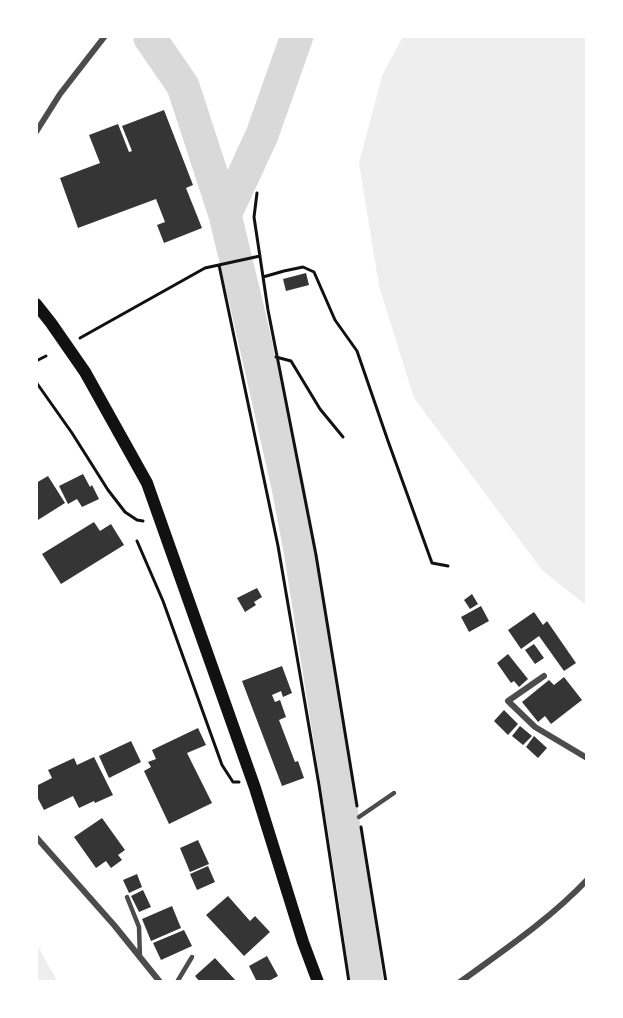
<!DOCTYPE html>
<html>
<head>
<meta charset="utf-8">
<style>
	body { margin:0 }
	#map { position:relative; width:623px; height:1018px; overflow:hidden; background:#fff; font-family:Manrope,sans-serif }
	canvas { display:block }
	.frame { position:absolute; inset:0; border:38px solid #fff; pointer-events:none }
</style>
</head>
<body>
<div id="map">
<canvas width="623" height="1018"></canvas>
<div class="frame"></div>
</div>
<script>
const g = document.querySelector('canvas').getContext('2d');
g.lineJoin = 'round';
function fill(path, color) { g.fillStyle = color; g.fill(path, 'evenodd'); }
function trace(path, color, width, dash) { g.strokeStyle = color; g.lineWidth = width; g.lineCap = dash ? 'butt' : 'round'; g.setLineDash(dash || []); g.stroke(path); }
fill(new Path2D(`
	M403 36H587V606L542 570 414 398 379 286 359 163 382 76Z
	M36 943 58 982H36Z`), '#eee');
trace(new Path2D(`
	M150 38 183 86 225 215 247 306 288 487 300 550 353 884 367 982
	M225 215 262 135 297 36`), '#d9d9d9', 33);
fill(new Path2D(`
	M164 110 193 185 186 188 202 228 164 243 157 225 165 222 156 199 78 228 60 178 100 163 89 135 118 124 129 152 132 151 122 126Z
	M306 273 309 285 286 291 283 279Z
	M83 474 90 487 92 485 99 499 82 507 77 499 68 504 59 486Z
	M48 476 65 503 38 520 36 517V483Z
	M94 522 100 531 111 524 124 545 61 584 42 554Z
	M257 588 262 597 254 602 256 605 245 612 237 598Z
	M472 594 478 604 470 609 464 600Z
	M481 606 489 621 469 632 461 617Z
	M534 612 543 625 547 621 576 663 564 671 539 636 521 649 508 630Z
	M534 644 544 658 535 664 525 650Z
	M508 654 528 679 519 687 514 681 511 683 497 663Z
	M282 666 292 693 283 697 281 691 272 695 275 702 280 700 286 717 279 720 295 762 298 761 304 778 282 786 242 681Z
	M564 677 582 700 551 724 545 716 538 722 522 702 549 680 554 685Z
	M504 710 518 724 508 735 494 721Z
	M520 726 532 736 523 745 512 736Z
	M198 728 206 745 187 753 212 803 169 824 144 771 151 767 148 762 156 759 152 750Z
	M534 736 547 748 538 758 526 747Z
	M131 741 141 762 109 778 99 756Z
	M94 757 113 795 95 803 94 801 79 808 73 796 44 810 36 795V786L52 778 48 770 74 758 77 765Z
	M102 818 125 850 118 855 122 860 111 868 106 861 96 868 74 837Z
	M198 840 209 864 190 872 180 848Z
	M208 866 215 882 197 890 190 874Z
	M137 874 142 887 129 893 123 880Z
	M143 890 151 907 139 912 131 896Z
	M228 896 250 921 255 916 270 932 244 956 206 915Z
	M172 906 181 928 151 941 142 919Z
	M184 930 192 946 161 960 153 943Z
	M267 956 278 976 267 982H257L249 966Z
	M215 958 237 982H200L195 976Z`), '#353535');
trace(new Path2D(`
	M257 193 254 217 268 310 316 555 357 806
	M219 265 278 546 319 785 349 982
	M263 277 284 271 303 267 314 272 335 320 357 351 388 441 432 563 448 566
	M80 338 205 268 260 256
	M276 357 291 361 320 409 343 437
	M36 361 46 356
	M36 382 72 433 108 490 125 512 137 520 143 521
	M137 541 163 601 222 765 233 782H239
	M361 827 386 982`), '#111', 3);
trace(new Path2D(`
	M359 817 394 793
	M127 897 139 927 140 958
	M177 982 192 957`), '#4c4c4c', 4.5);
trace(new Path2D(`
	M36 132 60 94 105 36
	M544 676 508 701 535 727 587 758
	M36 837 114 925 160 982
	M460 982C504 950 550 919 587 880`), '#4c4c4c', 6);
trace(new Path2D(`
	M36 304 51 323 85 372 147 483 255 788 303 942 318 982`), '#111', 12);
</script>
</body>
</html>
